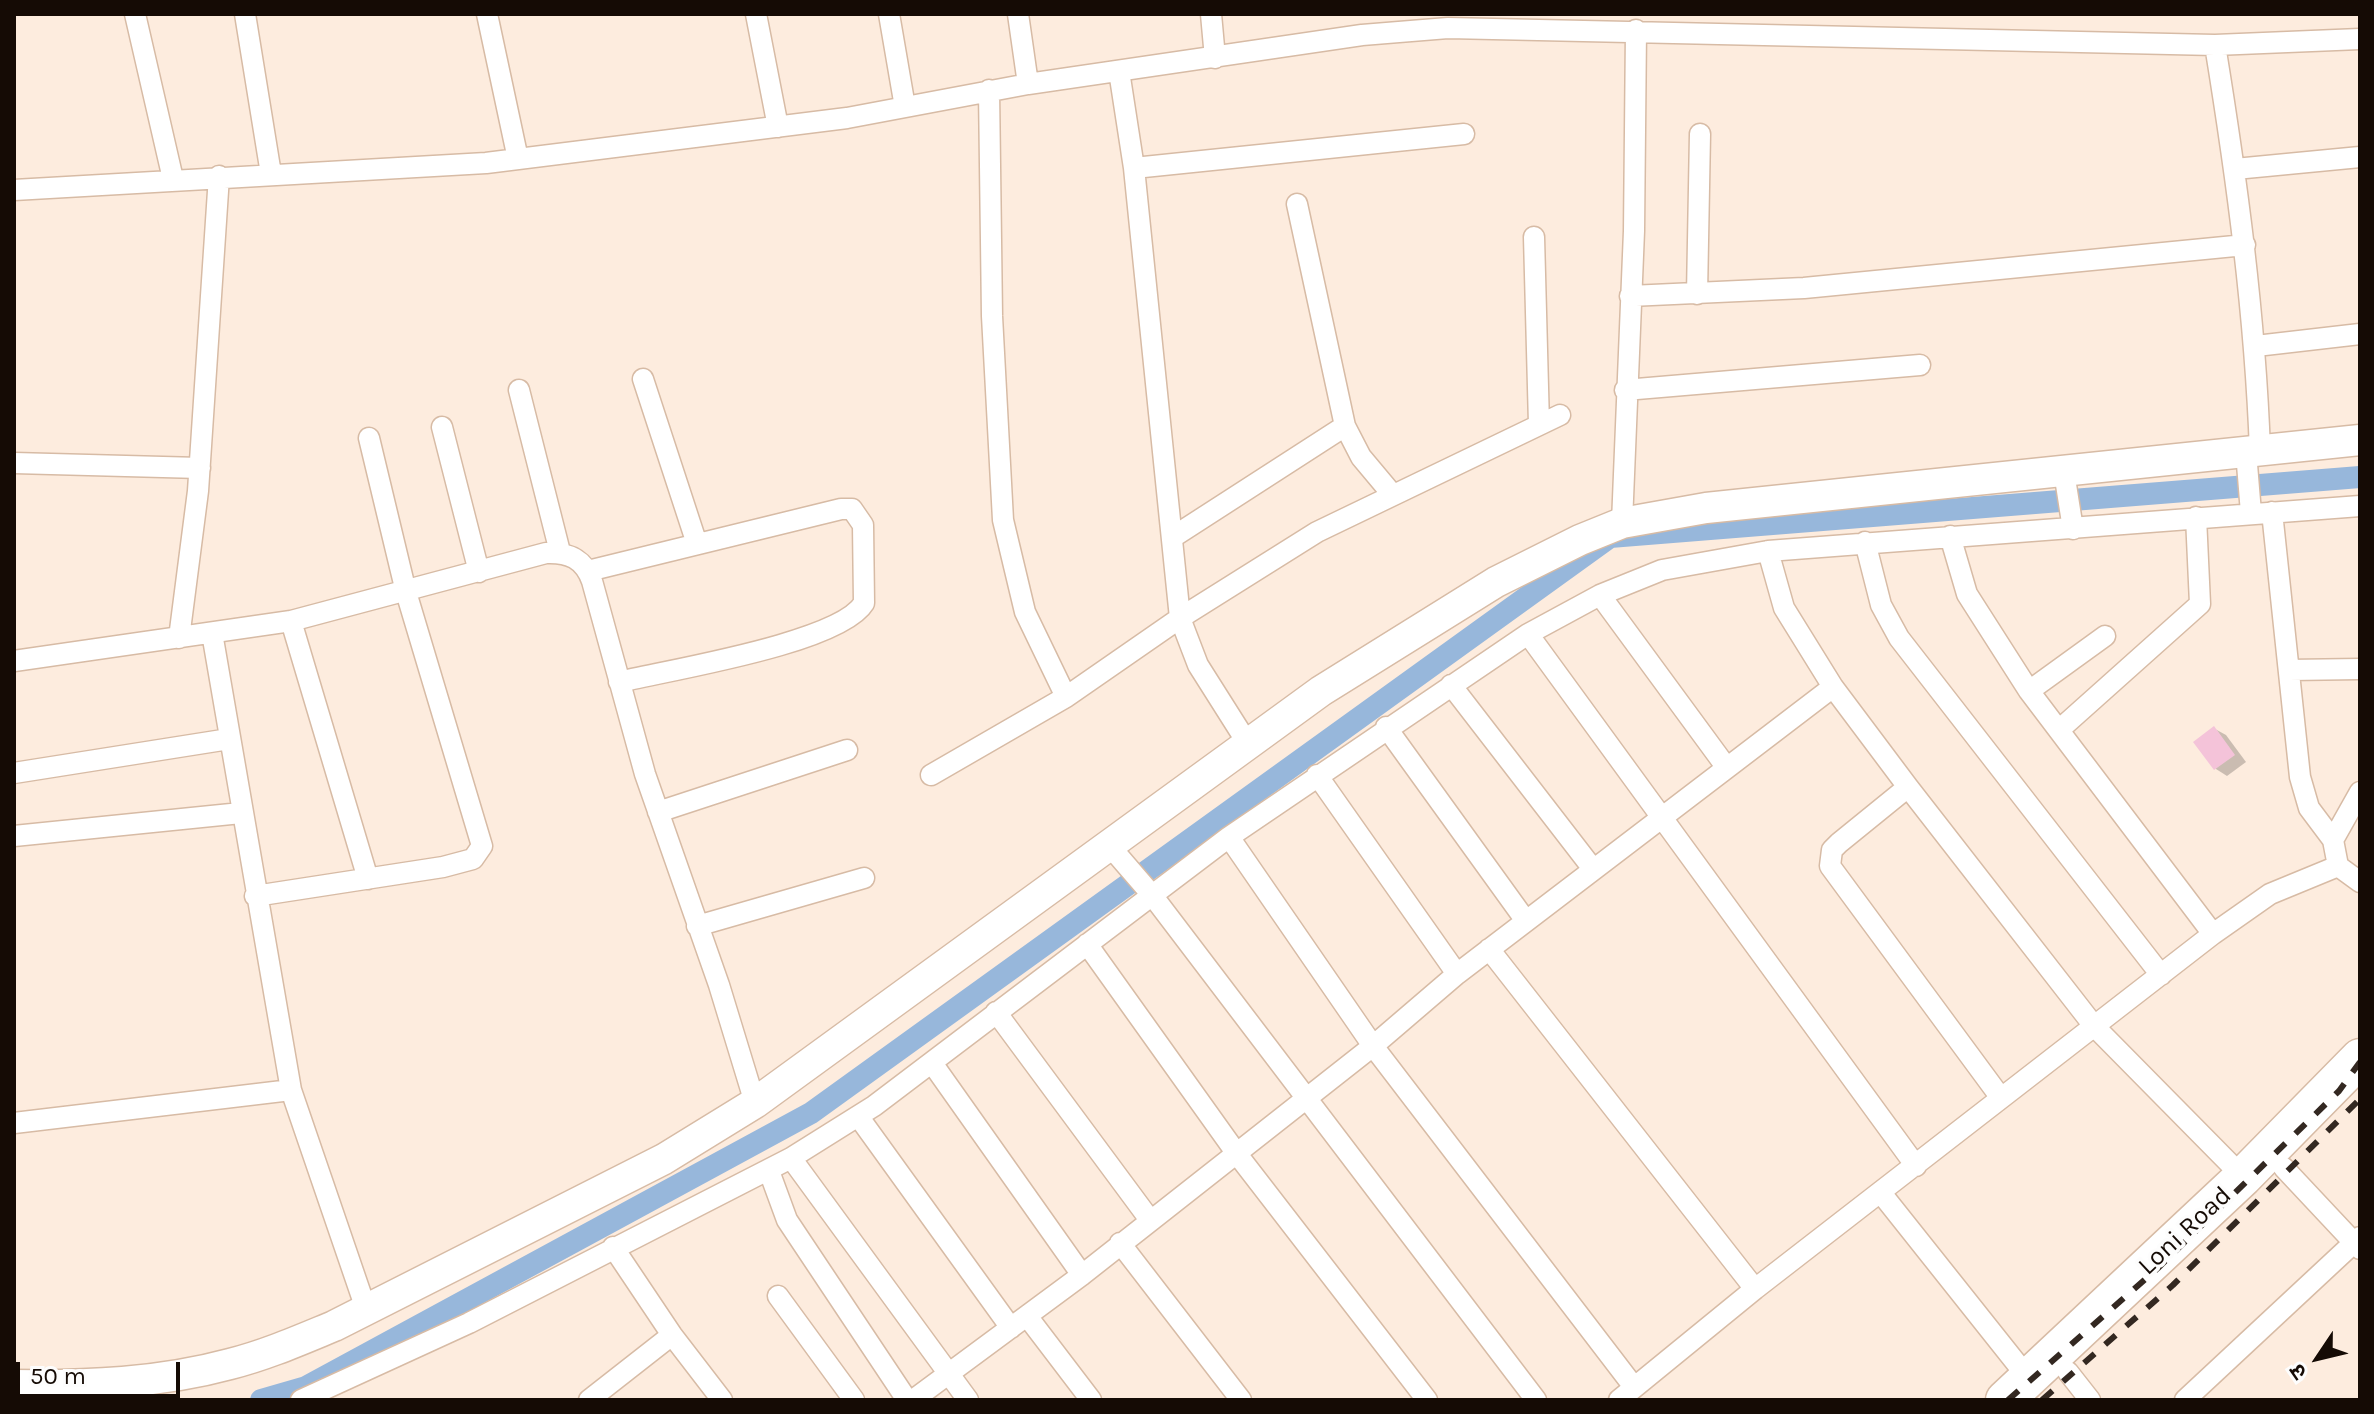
<!DOCTYPE html>
<html>
<head>
<meta charset="utf-8">
<style>
	body { margin:0 }
	#map { position:relative; width:2374px; height:1414px; overflow:hidden; background:#fdecde; font-family:Karla,"Noto Sans Devanagari",sans-serif }
	canvas { display:block }
	.frame { position:absolute; inset:0; border:16px solid #150b05; pointer-events:none }
	.north { position:absolute; left:2278px; top:1318px; width:80px; height:80px; -webkit-text-stroke:6px #fdfdfd; paint-order:stroke; rotate:235deg; font-size:22px; font-weight:700; line-height:32px; text-align:center; color:#150b05 }
	.north::after { content:''; display:block; margin:auto; width:28px; height:36px; background:#150b05; clip-path:polygon(50% 0,100% 100%,50% 72%,0 100%) }
	.scale { position:absolute; left:16px; top:1362px; width:164px; height:36px; box-sizing:border-box; border:4px solid #150b05; border-top:0; padding-left:10px; font-size:24px; line-height:28px; white-space:nowrap; color:#150b05; -webkit-text-stroke:6px #fdfdfd; paint-order:stroke }
</style>
</head>
<body>
<div id="map">
<canvas width="2374" height="1414"></canvas>
<div class="frame"></div>
<div class="north">उ</div>
<div class="scale">50 m</div>
</div>
<script>
const g = document.querySelector('canvas').getContext('2d');
g.lineJoin = 'round';
function fill(path, color) { g.fillStyle = color; g.fill(path, 'evenodd'); }
function trace(path, color, width, dash) { g.strokeStyle = color; g.lineWidth = width; g.lineCap = dash ? 'butt' : 'round'; g.setLineDash(dash || []); g.stroke(path); }
function write(font, color, halo, rows, align = 'center') {
  g.font = font + ' Karla,sans-serif'; g.lineWidth = 7; g.setLineDash([]); g.textBaseline = 'middle'; g.strokeStyle = halo; g.fillStyle = color; for (const [text, x, y, turn = 0] of rows) {
    g.save(); g.translate(x, y); g.rotate((+turn || 0) * Math.PI / 180); g.textAlign = isNaN(turn) ? turn : align; if (halo) g.strokeText(text, 0, 0); g.fillText(text, 0, 0); g.restore();
  }
}
fill(new Path2D(`
	M2215 729 2226 735 2246 762 2227 776 2216 769 2196 742Z`), '#0003');
trace(new Path2D(`
	M261 1400 306 1387 811 1113 1610 537 2360 477`), '#97b7db', 22);
fill(new Path2D(`
	M2214 726 2235 755 2214 770 2193 742Z`), '#f4c3d9');
const street = new Path2D(`
	M135 14 173 179
	M245 14 271 174
	M487 14 518 159
	M756 14 778 127
	M889 14 905 107
	M1018 14 1028 84
	M1211 14 1215 58
	M2215 45C2237 180 2255 314 2260 451
	M1119 71 1134 168 1180 618 1198 665 1248 744
	M989 90 992 316 1003 520 1025 612 1066 697
	M1134 168 1464 134
	M2235 169 2360 157
	M14 190 486 163 847 118 1028 84 1362 35 1448 28 2215 45 2360 39
	M1297 204 1345 426 1361 457 1392 494
	M1534 237 1539 425
	M1697 294 1700 134
	M1630 296 1804 288 2245 245
	M2256 346 2360 334
	M643 379 697 544
	M519 390 560 552
	M1625 390 1920 365
	M442 427 479 572
	M2246 452 2251 513
	M14 463 200 468
	M2064 472 2073 529
	M2272 512 2300 777 2309 808 2333 840
	M1622 523 1634 231 1636 30
	M1950 536 1967 594 2029 691 2213 934
	M1173 537 1345 426
	M1865 542 1881 605 1899 638 2161 975
	M1768 551 1784 608 1833 687 1908 787 2094 1026 2243 1177
	M588 571 841 509H852L863 525 864 603C840 643 669 670 619 682
	M1600 595 1727 768
	M291 621 368 879
	M212 633 291 1090 366 1309
	M1528 634 1916 1166
	M179 638 198 491 219 176
	M14 661 291 621 546 553C569 552 584 559 592 581L645 774 719 985 755 1103
	M2289 670 2360 669
	M1451 685 1593 869
	M2029 691 2105 636
	M1386 727 1526 921
	M2059 730 2200 604 2196 517
	M14 773 229 739
	M931 775 1066 697 1180 618 1317 532 1560 415
	M1317 775 1457 974
	M1908 787 1839 843 1832 850 1830 866 2001 1098
	M2360 792 2333 840 2338 866 2360 882
	M658 812 847 750
	M14 836 241 813
	M1229 837 1373 1046 1634 1387
	M1108 844 1152 895 1536 1400
	M255 896 443 867 473 859 482 846 406 592 369 438
	M697 926 864 878
	M1087 944 1237 1154 1427 1400
	M1489 949 1755 1289
	M996 1012 1150 1220
	M932 1063 1082 1275
	M858 1116 1011 1328
	M14 1123 291 1090
	M791 1158 968 1400
	M2284 1168 2360 1249
	M769 1171 787 1220 907 1400
	M1881 1193 2029 1379
	M1120 1243 1241 1400
	M613 1247 672 1335 722 1400
	M778 1296 854 1400
	M1027 1316 1091 1400
	M2068 1372 2090 1400
	M301 1400 469 1323 791 1158 874 1106 1229 837 1528 634 1600 595 1662 570 1768 551 2360 506
	M589 1400 672 1335
	M913 1400 1082 1275 1373 1046 1457 974 1833 687
	M1619 1400 1755 1289 2213 934 2270 894 2338 866
	M2185 1400 2360 1237`);
const secondary = new Path2D(`
	M14 1385C86 1386 160 1383 230 1364 266 1355 300 1340 334 1326L664 1159 755 1103 1321 691 1496 582 1580 540 1622 523 1706 508 2360 440`);
const highway = new Path2D(`
	M2005 1400 2243 1177 2360 1058`);
trace(street, '#d7bba5', 23);
trace(secondary, '#d7bba5', 33);
trace(highway, '#d7bba5', 41);
trace(street, '#fff', 20);
trace(secondary, '#fff', 30);
trace(highway, '#fff', 38);
trace(new Path2D(`
	M2008 1400 2158 1268 2339 1091 2360 1062
	M2042 1400 2173 1285 2360 1099`), '#332821', 6, [14, 14]);
write('26px', '#150b05', '#fdfdfd', [
	["Loni Road",2185,1231,-43]
]);
</script>
</body>
</html>
